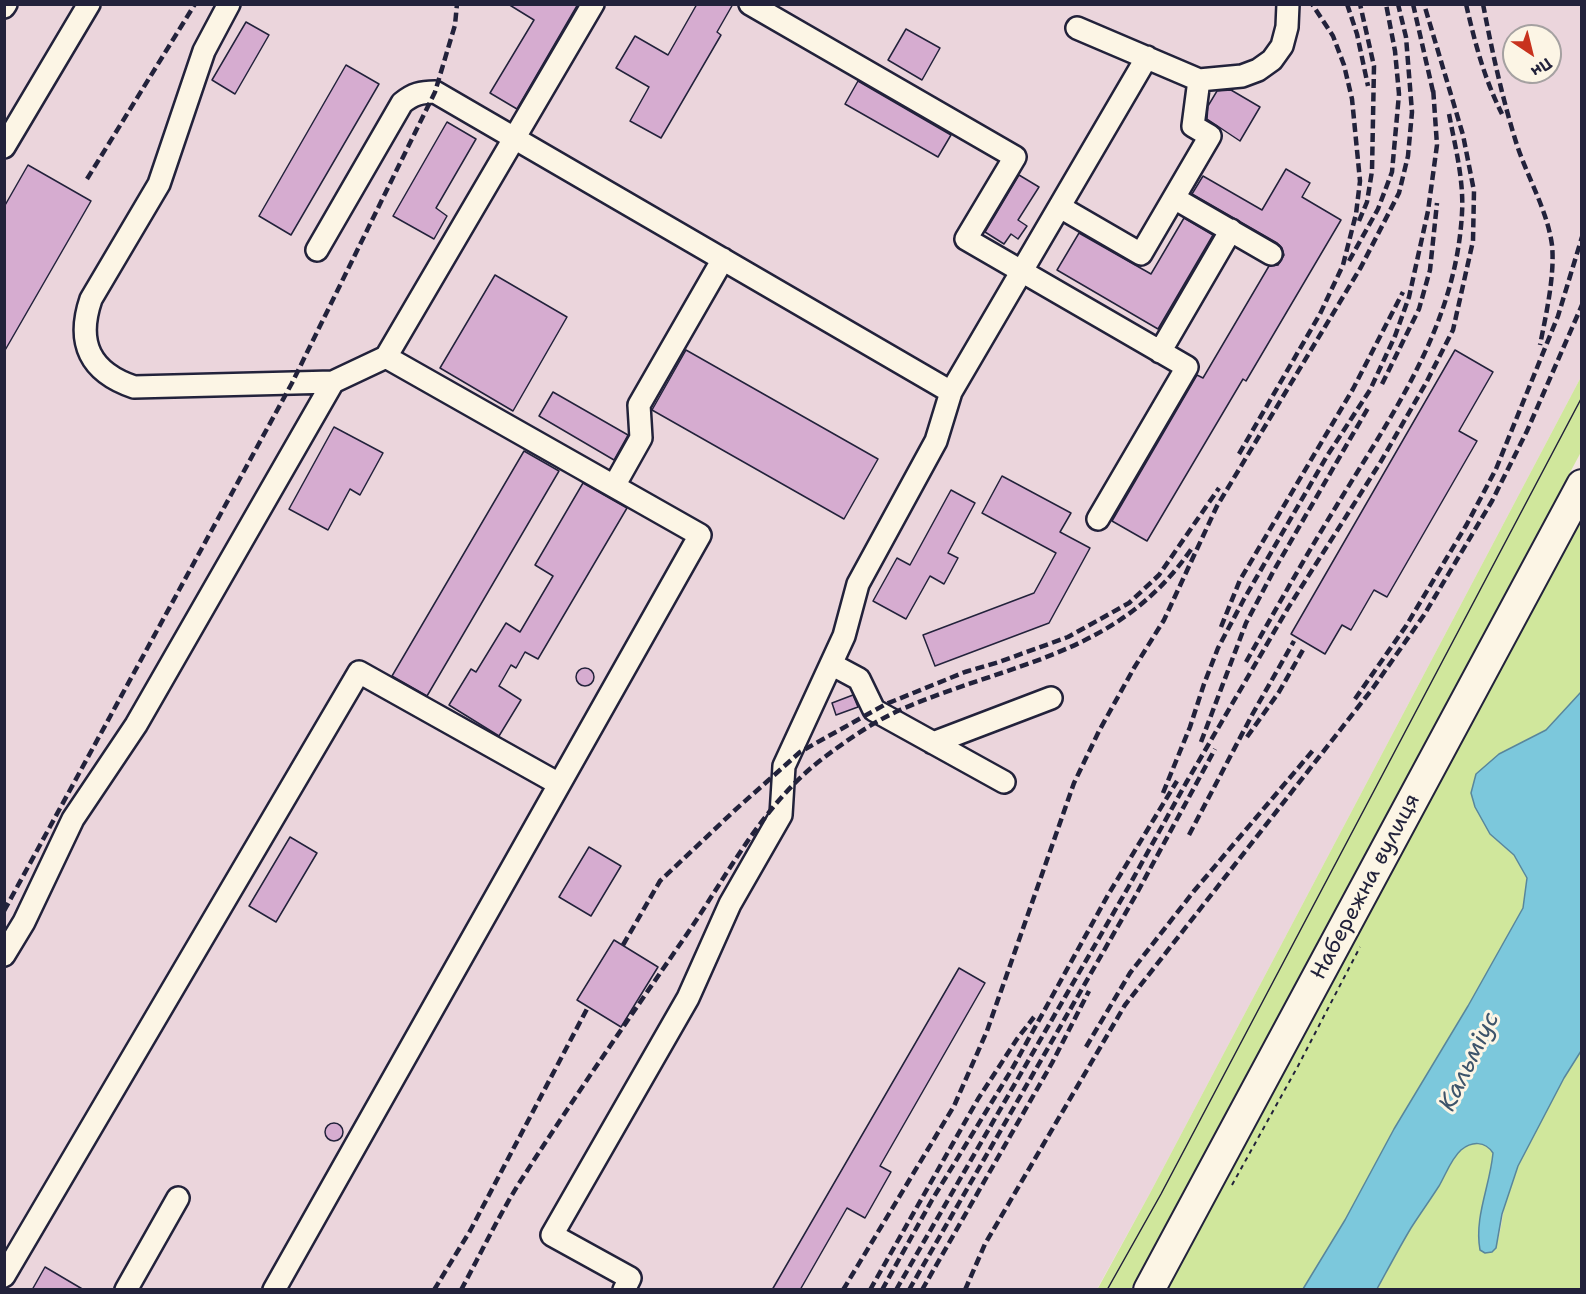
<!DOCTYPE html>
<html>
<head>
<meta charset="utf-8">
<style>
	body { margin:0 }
	#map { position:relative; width:1586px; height:1294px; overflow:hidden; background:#f4e6e1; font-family:"Shantell Sans",sans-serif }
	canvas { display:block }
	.frame { position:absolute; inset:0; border:6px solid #22223b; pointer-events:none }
	.north { position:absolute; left:1502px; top:24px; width:60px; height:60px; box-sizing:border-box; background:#fcf5e5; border:2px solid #a5a1a1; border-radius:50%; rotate:145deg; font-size:16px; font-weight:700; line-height:24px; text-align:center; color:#22223b }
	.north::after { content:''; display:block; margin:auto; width:21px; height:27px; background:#c8321e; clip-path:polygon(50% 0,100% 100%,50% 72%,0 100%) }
</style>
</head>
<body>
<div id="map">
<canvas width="1586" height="1294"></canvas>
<div class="frame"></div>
<div class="north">Пн</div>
</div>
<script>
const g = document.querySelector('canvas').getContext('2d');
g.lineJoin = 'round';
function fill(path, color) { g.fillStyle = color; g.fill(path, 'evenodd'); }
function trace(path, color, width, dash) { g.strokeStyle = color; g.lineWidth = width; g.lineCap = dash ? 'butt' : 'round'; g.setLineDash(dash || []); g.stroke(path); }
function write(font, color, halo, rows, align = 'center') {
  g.font = font + ' "Shantell Sans",sans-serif'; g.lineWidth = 6; g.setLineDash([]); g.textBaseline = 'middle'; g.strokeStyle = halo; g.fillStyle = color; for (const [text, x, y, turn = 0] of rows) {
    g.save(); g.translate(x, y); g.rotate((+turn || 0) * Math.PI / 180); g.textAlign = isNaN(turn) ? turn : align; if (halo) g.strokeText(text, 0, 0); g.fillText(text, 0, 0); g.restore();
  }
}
fill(new Path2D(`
	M5 5H1581V377L1149 1195 1097 1289 5 1290ZM1514 36H1550V72H1514Z`), '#ebd5dc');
fill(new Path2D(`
	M1581 377V452L1131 1289 1097 1290 1149 1195Z
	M1581 515V692L1546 730 1499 754 1490 834 1514 855 1527 878 1523 908 1468 1006 1394 1129 1345 1220 1303 1289 1166 1290Z
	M1581 1051V1289L1377 1290C1388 1269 1399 1248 1411 1228 1420 1214 1430 1200 1439 1186 1446 1174 1451 1159 1461 1150 1472 1141 1484 1141 1493 1153 1490 1186 1474 1217 1480 1250L1485 1253 1492 1252C1500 1244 1502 1216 1505 1204 1520 1150 1551 1098 1581 1051Z`), '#d0e79c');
const water = new Path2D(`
	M1581 692V1051L1564 1078 1518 1166 1502 1214 1496 1248 1492 1252 1485 1253 1480 1250C1474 1217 1490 1186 1493 1153 1485 1141 1472 1141 1461 1150 1451 1159 1446 1174 1439 1186 1430 1200 1420 1214 1411 1228 1399 1248 1388 1269 1377 1289H1303L1345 1220 1394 1129 1468 1006 1523 908 1527 878 1514 855 1490 834 1475 807 1471 793 1476 774 1499 754 1546 730Z`);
fill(water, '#7cc8dc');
trace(water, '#58869c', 1.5);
const building = new Path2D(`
	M508 4H578L517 109 490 93 534 20Z
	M697 4H733L717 32 721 35 661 138 630 121 649 87 616 68 635 36 668 55Z
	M246 22 269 35 235 94 212 80Z
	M906 29 940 48 922 80 888 60Z
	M346 65 379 84 291 235 259 216Z
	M858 81 951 135 938 157 845 104Z
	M1231 90 1260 107 1240 141 1207 119 1208 106 1217 91Z
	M447 122 476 139 436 208 447 216 434 239 393 216Z
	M28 165 91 201 4 352V207Z
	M1286 169 1310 183 1302 197 1341 220 1246 381 1243 379 1147 541 1112 521 1197 375 1203 378 1269 266 1278 265 1284 255 1282 248 1277 243 1192 194 1203 176 1262 210Z
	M1019 175 1039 187 1018 220 1027 226 1018 239 1011 234 1004 244 985 232Z
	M1184 218 1213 235 1158 329 1057 270 1079 233 1151 274Z
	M495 275 567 317 513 411 440 368Z
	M686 350 878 459 844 519 652 410Z
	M1455 350 1493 372 1459 431 1477 441 1387 597 1374 590 1351 630 1342 625 1325 654 1291 634Z
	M553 392 628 435 614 460 539 416Z
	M334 427 383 453 360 495 350 489 328 530 289 509Z
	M524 451 559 471 427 696 392 676Z
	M1002 476 1071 513 1060 532 1090 548 1049 623 935 666 923 635 1034 593 1056 553 982 513Z
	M583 483 627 508 538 659 525 652 516 668 511 665 499 686 521 700 499 736 449 705 471 669 476 672 506 623 520 632 553 576 535 565Z
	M951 490 975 503 948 553 958 558 944 584 930 576 906 619 873 601 897 558 910 565Z
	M576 677a9 9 0 1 1 18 0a9 9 0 1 1-18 0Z
	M853 695 858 707 836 715 832 703Z
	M290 837 317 853 276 922 249 906Z
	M589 847 621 866 591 916 559 897Z
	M614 940 658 967 621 1027 577 1000Z
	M959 968 985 983 880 1166 891 1172 865 1218 847 1208 800 1290H772Z
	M325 1132a9 9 0 1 1 18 0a9 9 0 1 1-18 0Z
	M45 1267 84 1290H32Z`);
fill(building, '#d6acd0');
trace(building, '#22223b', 1.5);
const minor = new Path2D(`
	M229 4 204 51 159 184 91 299C76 343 90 372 134 387L333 382 386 357 593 4
	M750 4 1015 157 966 239 1187 367 1098 519
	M4 7 6 4
	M1077 28 1199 80 1242 76 1258 70 1272 60 1282 46 1287 27 1288 4
	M4 147 89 4
	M1174 198 1271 254
	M1060 207 1141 254 1210 136 1193 126 1199 80
	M317 250 402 103C413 94 421 92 435 92L951 392
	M1160 352 1231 230
	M614 486 641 438 639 405 723 259
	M831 664 859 679 874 710 1004 782
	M933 743 1051 698
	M4 955 24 922 73 819 136 725 333 382
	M4 1276 359 672 559 784
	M126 1290 178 1198
	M274 1290 700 535 386 357
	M624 1290 630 1278 552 1235 688 998 730 904 781 815 784 766 844 636 858 584 936 441 951 392 1147 57`);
const highway = new Path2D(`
	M1149 1290 1582 485`);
trace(minor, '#22223b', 26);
trace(highway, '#22223b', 34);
trace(new Path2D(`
	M1232 1185 1298 1066 1360 947`), '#22223b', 2, [4.5, 4.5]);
trace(minor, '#fcf5e5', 21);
trace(highway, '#fcf5e5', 30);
trace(new Path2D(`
	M1107 1290 1161 1194 1582 397`), '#22223b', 1.5);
trace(new Path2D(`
	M1347 4 1357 34 1368 86
	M1413 4 1434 96
	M1466 4C1475 43 1484 78 1502 114
	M1483 4C1492 51 1502 97 1516 142 1527 177 1547 209 1552 245 1555 275 1546 315 1540 345
	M87 179 195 4
	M1359 221 1367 202 1372 171 1374 66 1360 4
	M1349 261 1378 209 1392 172 1399 94 1395 51 1386 4
	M1382 384 1419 309 1430 270 1437 203
	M1239 454 1320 314 1343 265 1356 214 1360 181 1352 99 1344 65 1333 36 1312 4
	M1221 627 1240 580 1353 389 1403 292
	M1246 662C1276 609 1305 557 1337 505 1393 413 1456 325 1462 213 1464 180 1455 146 1449 114
	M1355 699 1406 626 1467 524 1496 469 1558 316 1582 237
	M1247 737 1279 692 1304 648
	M1201 742 1246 623 1273 572 1368 408
	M1163 793 1190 727 1204 684 1218 648 1244 599 1327 456 1370 390 1395 336 1409 297 1428 211 1437 145 1433 87
	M1189 835 1252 715 1294 641
	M4 911 292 383 435 92 455 25 457 4
	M623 945 660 881 734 811 800 752 886 704 965 672 999 662 1068 637 1129 603 1159 575 1219 488
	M1086 1047 1130 973 1194 891 1315 748
	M434 1290 470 1231 588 1007
	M461 1290C480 1255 497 1219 518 1185 572 1100 630 1017 687 934 730 871 764 802 826 756 849 739 873 722 900 710 1009 662 1118 657 1192 548
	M843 1290 954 1106 987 1031 1074 783 1099 731 1134 668 1164 620 1217 506 1361 267 1399 193 1408 156 1412 112 1406 37 1398 4
	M870 1290 978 1099 1017 1039 1034 1017
	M882 1290 932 1200 1012 1069 1108 895 1177 781
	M896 1290 1129 886 1186 783 1288 608 1380 463 1426 383 1453 330 1473 241 1474 191 1463 135 1424 4
	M909 1290 1137 893 1215 749
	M922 1290 1052 1063 1089 991
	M965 1290 985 1244 1125 1005 1373 688 1424 615 1492 501 1527 431 1582 305`), '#22223b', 4.5, [9, 4.5]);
write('22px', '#22223b', '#fcf5e5', [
	["Набережна вулиця",1366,887,-62]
]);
write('italic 24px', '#3d546b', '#fcf5e5', [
	["Кальміус",1470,1062,-64]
]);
</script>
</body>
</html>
